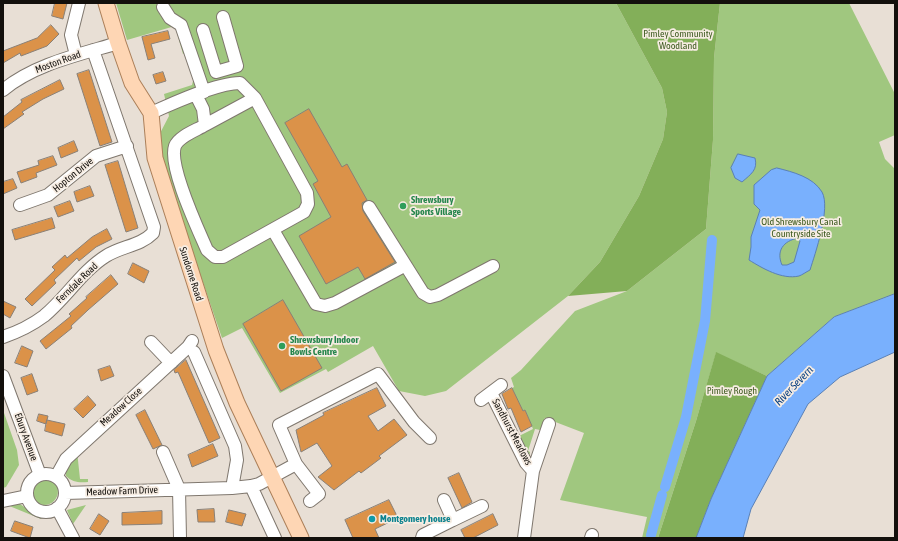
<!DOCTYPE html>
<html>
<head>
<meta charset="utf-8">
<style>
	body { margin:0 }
	#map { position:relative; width:898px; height:541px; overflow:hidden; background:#e8dfd5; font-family:"Asap Condensed",sans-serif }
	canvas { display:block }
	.frame { position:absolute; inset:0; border:4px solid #13100c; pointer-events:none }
</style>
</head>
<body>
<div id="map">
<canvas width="898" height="541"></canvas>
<div class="frame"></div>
</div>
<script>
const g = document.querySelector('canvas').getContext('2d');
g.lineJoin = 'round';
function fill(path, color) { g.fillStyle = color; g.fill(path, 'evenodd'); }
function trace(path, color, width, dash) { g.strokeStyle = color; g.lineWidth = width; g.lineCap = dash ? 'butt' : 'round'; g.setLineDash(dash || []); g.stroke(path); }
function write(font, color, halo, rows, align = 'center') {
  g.font = font + ' "Asap Condensed",sans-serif'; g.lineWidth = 3.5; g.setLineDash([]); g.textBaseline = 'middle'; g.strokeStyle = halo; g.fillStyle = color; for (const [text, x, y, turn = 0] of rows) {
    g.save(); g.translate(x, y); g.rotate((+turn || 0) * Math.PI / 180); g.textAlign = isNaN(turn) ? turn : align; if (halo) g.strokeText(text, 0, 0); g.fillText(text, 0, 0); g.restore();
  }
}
fill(new Path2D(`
	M116 3H616L662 88 667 112 663 139 639 196 600 262 568 296 446 391 425 396 399 391 373 346 328 372 326 369 280 393 242 328 222 338 162 163 157 139 169 116 164 94 192 85 194 77 187 53 183 54 175 26 127 40Z
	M720 3H849L895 94V135L879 142 885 159 895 169V294L834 317 767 376 716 353 696 421 658 538H642L647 517 560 500 584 433 545 418 540 430 535 429 528 451 530 452 529 458 519 436 533 429 525 410 522 411 512 388 514 387 511 378 521 370 575 311 627 291 706 229 713 140 714 58Z
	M3 410 17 450 19 465 6 487 3 488Z
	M77 451 80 479H88V482C79 483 72 482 66 476V464Z
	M30 491a14 14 0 1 1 28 0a14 14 0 1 1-28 0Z
	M17 502 36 515H43L41 519 7 505Z
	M86 505 73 524 67 510Z`), '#a0c77f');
fill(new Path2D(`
	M616 3H720L714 58 713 140 706 229 627 291 568 296 600 262 639 196 663 139 667 112 662 88Z
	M716 352 767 376 711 499 696 538H658L696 421Z`), '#83af59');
const water = new Path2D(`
	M738 154 755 158C758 170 751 174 742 182L735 178 731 168Z
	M777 168C793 172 813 177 822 192 831 208 815 254 810 270 806 272 802 275 799 276 782 280 762 268 749 260L751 247V237L760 210 754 204V185L771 170ZM798 238 800 241 794 262 787 265H782C776 251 783 241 798 238Z
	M895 294V352L840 377 808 404 751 509 743 538H696L711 499 767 376 834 317Z`);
fill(water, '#79b0fd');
trace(water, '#5a80b5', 1);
trace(new Path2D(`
	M665 487 686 417 705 321 712 240
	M651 535 662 495`), '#79b0fd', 10);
const building = new Path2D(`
	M55 3H67L63 19 52 16Z
	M51 25 59 34 47 46 21 56 20 53 3 63V51L37 38Z
	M168 31 170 39 151 44 155 58 148 60 142 37Z
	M89 70 112 142 100 146 77 74Z
	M163 72 166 81 156 84 153 75Z
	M60 80 64 89 43 99 22 112 24 114 3 129V117L22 102 21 100Z
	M309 109 342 167 347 164 367 200 362 203 363 211 395 262 365 279 358 267 326 284 299 236 331 217 313 184 318 181 285 123Z
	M74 141 78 151 61 158 58 148Z
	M53 156 57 165 36 173 37 177 21 183 17 172 39 165 38 161Z
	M118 161 138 228 126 232 105 165Z
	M13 179 17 188 3 194V182Z
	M90 186 94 196 77 202 74 192Z
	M70 201 74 211 58 217 54 207Z
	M52 218 55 228 15 240 12 230Z
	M107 229 112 239 96 247 79 261 77 258 54 280 56 283 32 306 25 299 55 270 52 267 65 255 67 258 92 237Z
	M133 263 149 271 144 283 128 274Z
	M111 275 118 284 88 310 71 326 72 328 46 349 40 341 71 316 69 314 87 298 86 297Z
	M283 300 322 368 281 391 243 324Z
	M3 301 16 307 10 318 3 314Z
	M22 346 33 351 27 367 15 363Z
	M186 360 220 438 209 443 178 372 175 373 174 370Z
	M110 366 114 376 101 381 98 370Z
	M32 374 38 391 27 395 21 378Z
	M377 388 386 406 368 416 378 431 394 419 407 435 379 456 381 458 361 473 359 471 334 490 318 477 332 466 317 443 301 452 296 430 324 415 323 413Z
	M512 388 523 411 525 410 532 426 521 432 511 408 508 409 502 394Z
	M88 396 96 405 83 418 74 409Z
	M145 410 162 445 153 449 136 415Z
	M39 414 48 416 46 424 37 421Z
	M47 420 65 424 62 436 45 431Z
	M213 444 218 456 192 467 188 455Z
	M459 473 472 502 462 508 448 478Z
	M389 500 398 518 375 529 379 538H353L345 520Z
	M214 509 215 522H198L197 510Z
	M229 510 246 514 242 526 226 522Z
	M162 511V524L122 525V513Z
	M99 514 109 521 100 535 90 529Z
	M493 514 498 525 473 538H465L461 530Z
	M15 521 33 527 30 538 11 531Z`);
fill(building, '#db9249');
trace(building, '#898077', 1);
const minor = new Path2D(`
	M163 7 170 18 181 25 204 92
	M203 30 216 72 237 66 223 17
	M76 55 71 35 79 3
	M3 90C35 64 78 55 118 43
	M151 113C173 103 217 83 240 83L255 98 307 193 308 204 304 212 223 257H215L207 250C198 229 168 166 175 146 179 136 197 130 205 125L203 109 196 95
	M205 125 255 98
	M20 205 48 195 96 156 127 146
	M369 207 423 293 430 297 438 295 493 266
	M273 230 316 304 325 306 335 303 404 266
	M3 337C18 332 32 325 44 316 66 298 82 271 106 256 122 246 140 246 153 233L154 227 93 50
	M151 342 171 363
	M194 352 235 446 237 460 232 488
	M3 376 40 475
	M491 393 526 463 533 471
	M481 400 501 385
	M163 452 179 489 180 538
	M296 464 319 494 310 501
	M27 493a19 19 0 1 1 38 0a19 19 0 1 1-38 0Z
	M56 477 66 459 188 347 192 341
	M251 486 275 538
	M65 493 232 488 251 486 259 484 296 464 279 425 378 374 414 422 430 438
	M3 501 27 496
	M57 508 73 538
	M453 520 482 506
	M422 538 423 535 453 520 444 500
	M524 538 533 471 549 424
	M591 538 592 535`);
const major = new Path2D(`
	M106 3 118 43 132 83 151 113 155 158 216 350 237 403 301 538`);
trace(minor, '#7f776e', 14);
trace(major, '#ab7f59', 17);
trace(minor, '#fff', 12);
trace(major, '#fed6b4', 15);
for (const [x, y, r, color] of [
	[403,206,4,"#2e9e5b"],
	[282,346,4,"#2e9e5b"],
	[372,519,4,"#0f9aa8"]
]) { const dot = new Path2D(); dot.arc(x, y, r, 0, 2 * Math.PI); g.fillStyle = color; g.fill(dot); trace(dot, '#f6ece2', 1.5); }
write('10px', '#3e5b20', '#f6ece2', [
	["Pimley Community",678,34],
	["Woodland",678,46],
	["Old Shrewsbury Canal",801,222],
	["Countryside Site",801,234],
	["Pimley Rough",732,391]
]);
write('10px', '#13100c', '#f6ece2', [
	["Moston Road",58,62,-20],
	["Hopton Drive",73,175,-39],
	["Sundorne Road",191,274,72],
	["Ferndale Road",77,283,-44],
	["Meadow Close",121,407,-42],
	["Sandhurst Meadows",512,432,62],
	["Ebury Avenue",26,437,70],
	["Meadow Farm Drive",122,491,-2]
]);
write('bold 10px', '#27864d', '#f6ece2', [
	["Shrewsbury",411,200],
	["Sports Village",411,212],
	["Shrewsbury Indoor",290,340],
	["Bowls Centre",290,352]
], 'left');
write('bold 10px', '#0d838f', '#f6ece2', [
	["Montgomery house",380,519]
], 'left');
write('italic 11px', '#083f81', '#f6ece2', [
	["River Severn",794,386,-46]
]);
</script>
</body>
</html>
